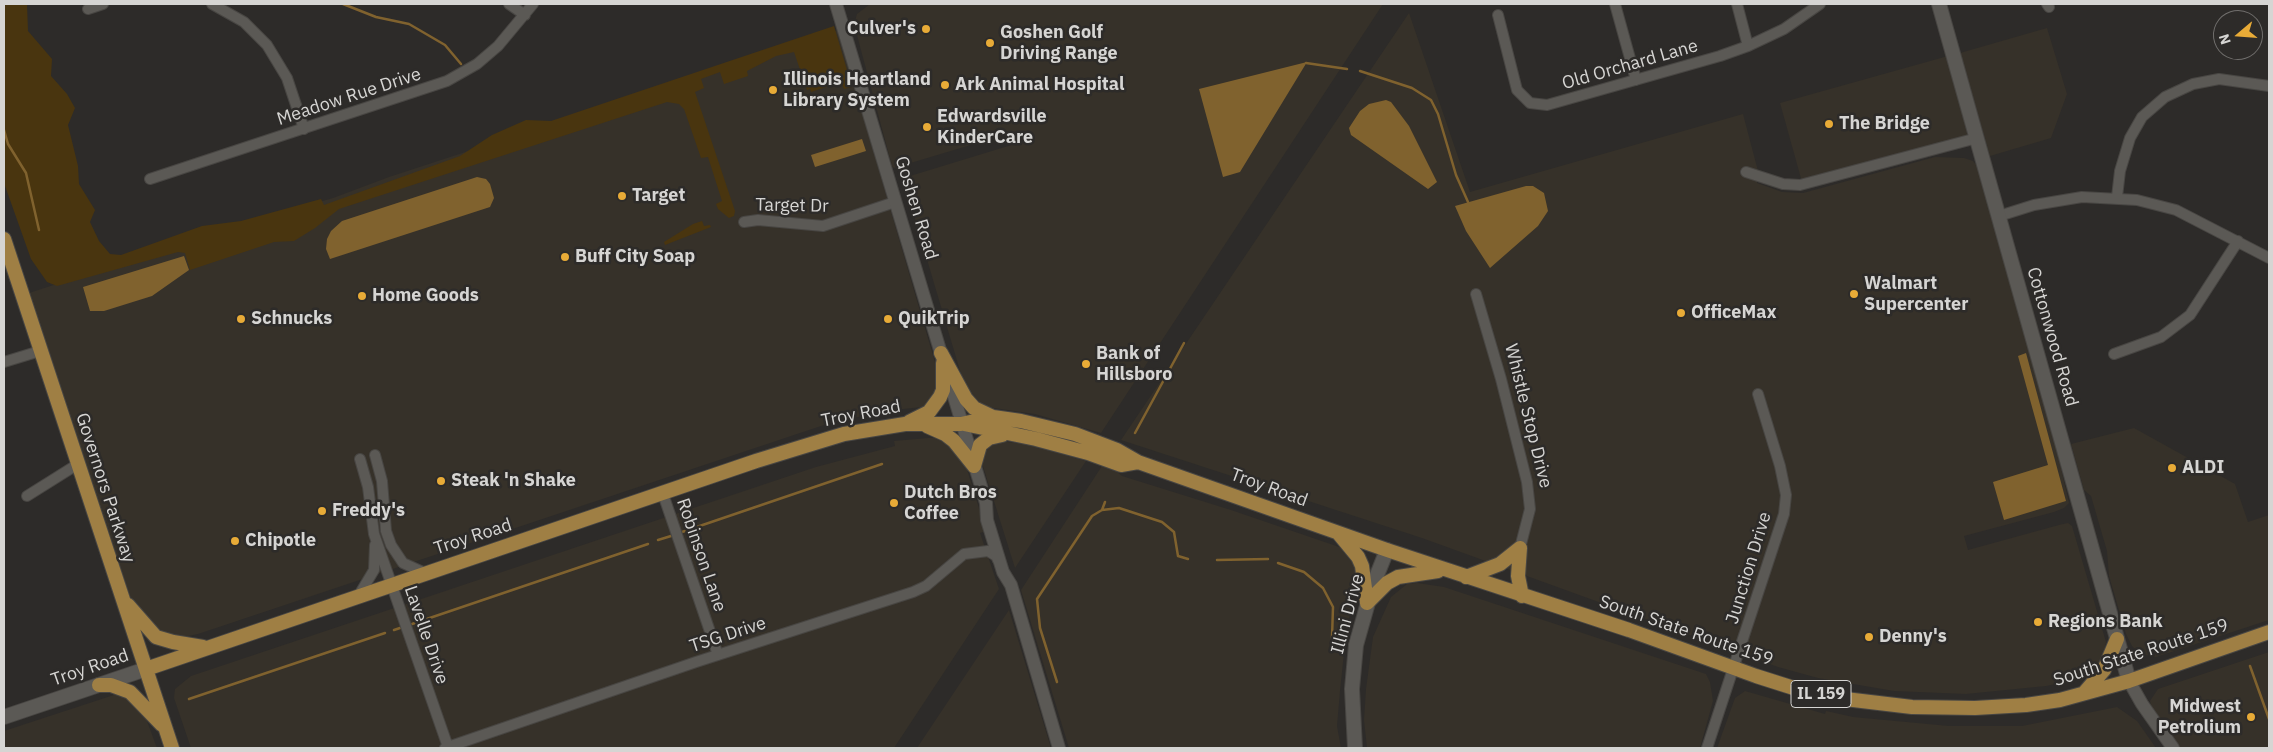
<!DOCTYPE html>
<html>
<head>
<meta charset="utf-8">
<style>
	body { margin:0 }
	#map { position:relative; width:2273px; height:752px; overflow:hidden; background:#2d2b29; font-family:"IBM Plex Sans",sans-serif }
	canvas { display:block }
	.frame { position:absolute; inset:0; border:5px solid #d6d5d3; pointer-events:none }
	.north { position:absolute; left:2213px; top:10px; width:50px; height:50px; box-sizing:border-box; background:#2d2b29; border:1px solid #716f6d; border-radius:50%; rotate:252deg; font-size:14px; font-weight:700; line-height:20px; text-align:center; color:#d6d5d3 }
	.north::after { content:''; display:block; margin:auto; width:18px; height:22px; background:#e8ab37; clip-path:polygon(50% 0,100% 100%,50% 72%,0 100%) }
</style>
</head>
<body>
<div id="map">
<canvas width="2273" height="752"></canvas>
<div class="frame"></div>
<div class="north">N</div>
</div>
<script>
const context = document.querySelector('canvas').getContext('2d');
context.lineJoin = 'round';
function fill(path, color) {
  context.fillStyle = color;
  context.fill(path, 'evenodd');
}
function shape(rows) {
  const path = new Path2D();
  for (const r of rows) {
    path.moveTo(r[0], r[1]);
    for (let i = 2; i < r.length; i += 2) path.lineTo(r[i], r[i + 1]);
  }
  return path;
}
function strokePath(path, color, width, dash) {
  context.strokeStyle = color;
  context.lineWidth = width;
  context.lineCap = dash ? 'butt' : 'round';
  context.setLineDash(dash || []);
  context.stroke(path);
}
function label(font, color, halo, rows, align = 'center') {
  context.font = font + ' "IBM Plex Sans",sans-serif';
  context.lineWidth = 5;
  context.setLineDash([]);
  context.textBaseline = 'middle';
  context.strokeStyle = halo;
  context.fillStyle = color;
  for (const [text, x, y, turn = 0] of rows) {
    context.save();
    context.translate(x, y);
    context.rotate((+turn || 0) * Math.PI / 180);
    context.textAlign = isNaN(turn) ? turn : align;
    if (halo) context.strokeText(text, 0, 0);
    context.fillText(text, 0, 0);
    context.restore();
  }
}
const built = shape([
	[870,4,1383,4,1101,433,1035,414,987,407,978,403,966,391,904,182,910,176,1018,143,1014,132,894,168,892,166,854,24,857,14],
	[1409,13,1470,192,1743,114,1758,171,1757,183,1782,192,1803,193,1935,157,1964,158,1973,161,1979,168,2053,433,2069,503,2064,508,2054,512,1964,536,1968,550,2059,525,2068,523,2072,526,2106,642,2102,663,2091,675,2080,679,2046,686,1966,694,1894,691,1818,678,1778,667,1422,538,1121,440],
	[2047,28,2067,94,2051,138,1990,156,1960,53],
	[838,30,939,376,940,384,930,401,922,407,884,411,824,425,198,634,179,638,161,634,141,613,130,596,29,293,229,228,333,198,389,177],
	[1948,56,1968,135,1802,182,1780,103],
	[2134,428,2235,484,2248,522,2269,515,2269,620,2156,657,2140,654,2132,646,2126,634,2109,576,2107,551,2091,496,2084,490,2071,444],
	[928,438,940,438,949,442,965,463,986,531,980,533,999,589,894,748,191,748,174,698,175,689,191,676,816,467,895,446,894,441],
	[997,441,1028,444,1086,461,1015,568,982,463,986,448],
	[1102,466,1115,470,1122,476,1231,510,1348,550,1357,573,1345,643,1340,691,1337,726,1341,748,1069,748,1021,590],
	[1417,583,1444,587,1706,674,1710,682,1713,701,1700,748,1367,748,1364,720,1366,689,1373,637,1391,597,1407,584],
	[1009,610,1051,748,917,748],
	[2269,652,2269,748,2178,748,2153,713,2150,701,2158,689],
	[1745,691,1825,714,1826,711,1853,717,1949,726,2022,726,2117,707,2137,721,2156,748,1717,748,1735,698],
	[120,693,144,713,157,748,4,748,4,731]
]);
const green = shape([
	[4,4,27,4,28,31,52,59,51,76,67,94,75,108,68,125,78,166,79,184,95,210,90,222,99,241,110,254,121,255,202,226,241,221,321,199,324,205,460,156,492,135,526,120,551,121,834,26,852,87,844,89,841,82,811,92,810,89,807,90,794,52,776,56,747,71,748,76,724,84,720,72,701,79,704,88,695,92,735,211,734,216,729,218,718,209,716,204,722,201,708,157,701,158,684,109,679,104,667,102,339,209,315,228,294,241,274,242,190,270,185,253,178,252,57,286,47,282,31,259,4,183],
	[702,221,704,226,710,225,711,227,665,245,664,242,693,224]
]);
const water = shape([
	[1307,62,1240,172,1223,177,1199,89],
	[1386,100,1391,102,1409,126,1437,182,1428,189,1351,135,1349,128,1360,111,1369,104],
	[862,139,866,151,815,167,811,155],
	[477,177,486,179,490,184,494,198,490,207,330,259,326,249,327,239,331,231,342,221],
	[1526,186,1533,186,1544,193,1548,211,1538,226,1490,268,1466,231,1455,206],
	[184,256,189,270,152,296,104,311,90,311,83,287],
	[2026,353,2066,501,2004,520,1993,482,2048,465,2018,356]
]);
const stream = shape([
	[343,4,376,17,409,24,445,45,461,64],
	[1306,63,1347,69],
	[1360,71,1412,88,1431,100,1438,114,1456,175,1468,202],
	[4,130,8,144,26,173,39,230],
	[1135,433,1184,343],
	[1102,510,1119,508,1162,522,1174,532,1178,556,1188,559],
	[682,532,882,464],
	[658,540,671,536],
	[1217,560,1268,559],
	[1278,563,1304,572,1323,588,1333,607,1332,638],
	[412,624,648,544],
	[394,630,400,628],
	[2250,666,2269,719],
	[1057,682,1040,628,1037,599,1092,516,1102,510,1105,502],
	[189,699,385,633]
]);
const minor = shape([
	[212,4,244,22,267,45,287,78,304,129],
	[509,4,525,15],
	[1615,4,1636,80],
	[1737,4,1748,46],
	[2047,4,2049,7],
	[88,9,103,4],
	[1498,15,1517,90,1530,103,1547,105,1720,56,1748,46,1784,29,1820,4],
	[1746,172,1783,184,1800,185,1977,138],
	[150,179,447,81,477,64,498,46,533,4],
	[2117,197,2120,171,2130,138,2142,117,2165,97,2193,84,2219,79,2269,86],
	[1999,216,2034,205,2082,197,2137,200,2176,210,2269,258],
	[744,222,758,220,823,226,895,202],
	[1476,294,1501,379,1527,482,1530,509,1520,548],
	[2114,354,2161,337,2190,315,2238,241],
	[4,362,40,351],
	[375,455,382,481,386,531,391,545,403,563,425,573],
	[360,459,368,487,374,534,448,747],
	[663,494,718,655],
	[27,496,78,464],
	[359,595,374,570,375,545],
	[445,748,696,662,913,592,926,586,964,554,988,551,996,556,998,560],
	[1707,748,1784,514,1786,495,1780,466,1758,394]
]);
const tertiary = shape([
	[836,4,986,503,987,520,1003,572,1011,585,1059,748],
	[2129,681,2142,704,2173,748]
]);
const secondary = shape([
	[1939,4,2129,681],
	[4,717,146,669],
	[1355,748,1352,689,1356,645,1373,585,1387,550]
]);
const primary = shape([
	[4,239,172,748],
	[941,353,966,399,974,408,993,417],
	[909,422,929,412,940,397,943,390,943,363],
	[964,424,1036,439,1088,453,1121,465,1138,462],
	[927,426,945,434,954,441,974,466],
	[974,466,980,445,989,438,1002,435],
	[1339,534,1358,557,1362,566,1367,603],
	[1520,548,1518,576,1522,596],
	[1466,577,1500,564,1520,548],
	[1367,603,1387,583,1398,577,1438,571],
	[128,605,156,637,173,642,203,647],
	[146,669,756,461,844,434,905,424,961,424,993,417,1021,421,1075,434,1117,450,1138,462,1387,550,1629,630,1756,676,1800,690,1845,699,1912,707,1975,708,2026,705,2060,700,2129,681,2269,632],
	[99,685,111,685,130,692,162,725],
	[2084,693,2104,670,2117,639]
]);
const markers = [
	[926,29,5,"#e8ab37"],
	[990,43,5,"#e8ab37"],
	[945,85,5,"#e8ab37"],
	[773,90,5,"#e8ab37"],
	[1829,124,5,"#e8ab37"],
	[927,127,5,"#e8ab37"],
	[622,196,5,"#e8ab37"],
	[565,257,5,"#e8ab37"],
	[1854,294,5,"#e8ab37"],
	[362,296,5,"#e8ab37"],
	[1681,313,5,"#e8ab37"],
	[241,319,5,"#e8ab37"],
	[888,319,5,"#e8ab37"],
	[1086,364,5,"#e8ab37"],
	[2172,468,5,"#e8ab37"],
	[441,481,5,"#e8ab37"],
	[894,503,5,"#e8ab37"],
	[322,511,5,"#e8ab37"],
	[235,541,5,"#e8ab37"],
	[2038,622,5,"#e8ab37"],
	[1869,637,5,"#e8ab37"],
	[2251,717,5,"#e8ab37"]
];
const shields = [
	[1821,694,60]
];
const shieldNames = [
	["IL 159",1821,694]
];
const poiNames = [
	["Culver's",916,29,"right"],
	["Goshen Golf",1000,33],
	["Driving Range",1000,54],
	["Illinois Heartland",783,80],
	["Library System",783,101],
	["Ark Animal Hospital",955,85],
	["Edwardsville",937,117],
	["KinderCare",937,138],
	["The Bridge",1839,124],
	["Target",632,196],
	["Buff City Soap",575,257],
	["Walmart",1864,284],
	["Supercenter",1864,305],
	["Home Goods",372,296],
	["OfficeMax",1691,313],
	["Schnucks",251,319],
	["QuikTrip",898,319],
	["Bank of",1096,354],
	["Hillsboro",1096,375],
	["ALDI",2182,468],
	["Steak 'n Shake",451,481],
	["Dutch Bros",904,493],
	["Coffee",904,514],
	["Freddy's",332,511],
	["Chipotle",245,541],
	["Regions Bank",2048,622],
	["Denny's",1879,637],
	["Midwest",2241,707,"right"],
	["Petrolium",2241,728,"right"]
];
const streetNames = [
	["Old Orchard Lane",1630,65,-16],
	["Meadow Rue Drive",349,97,-18],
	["Target Dr",792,206,1],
	["Goshen Road",916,208,73],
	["Cottonwood Road",2052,337,74],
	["Troy Road",861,414,-11],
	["Whistle Stop Drive",1528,416,76],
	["Governors Parkway",105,488,72],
	["Troy Road",1269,488,20],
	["Troy Road",473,537,-18],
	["Robinson Lane",701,555,71],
	["Junction Drive",1749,568,-73],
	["Illini Drive",1348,614,-75],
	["South State Route 159",1686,631,19],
	["Lavelle Drive",426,635,71],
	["TSG Drive",728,635,-18],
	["South State Route 159",2141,653,-18],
	["Troy Road",90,668,-19]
];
fill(built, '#363129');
fill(green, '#49350f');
fill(water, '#80622e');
strokePath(stream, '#80622e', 2.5);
strokePath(minor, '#484643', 12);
strokePath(tertiary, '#484643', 14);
strokePath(secondary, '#484643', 16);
strokePath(primary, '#484643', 16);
strokePath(minor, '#5b5955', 10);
strokePath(tertiary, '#5b5955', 12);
strokePath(secondary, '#5b5955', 14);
strokePath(primary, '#9f7f44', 14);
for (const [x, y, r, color] of markers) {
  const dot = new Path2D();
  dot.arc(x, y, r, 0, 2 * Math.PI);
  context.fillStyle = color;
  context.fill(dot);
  strokePath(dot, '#2d2b29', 2);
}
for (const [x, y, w] of shields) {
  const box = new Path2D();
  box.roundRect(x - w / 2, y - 13.5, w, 27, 4);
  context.fillStyle = '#2d2b29';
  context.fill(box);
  strokePath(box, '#d6d5d3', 1);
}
label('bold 16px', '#d6d5d3', null, shieldNames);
label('bold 18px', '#d6d5d3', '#2d2b29', poiNames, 'left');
label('18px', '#d6d5d3', '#2d2b29', streetNames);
</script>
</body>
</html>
